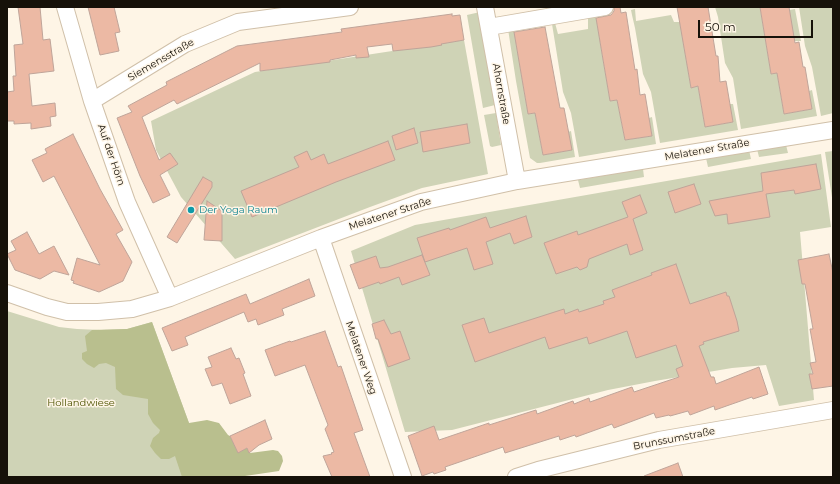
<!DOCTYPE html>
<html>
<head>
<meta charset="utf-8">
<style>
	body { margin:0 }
	#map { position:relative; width:840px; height:484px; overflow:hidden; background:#fef5e6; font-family:Montserrat,sans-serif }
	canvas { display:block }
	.frame { position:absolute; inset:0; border:8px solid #161109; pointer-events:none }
	.scale { position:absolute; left:698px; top:20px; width:115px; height:18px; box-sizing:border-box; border:2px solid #161109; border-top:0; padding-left:5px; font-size:12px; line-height:14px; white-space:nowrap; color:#161109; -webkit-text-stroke:3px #fef5e6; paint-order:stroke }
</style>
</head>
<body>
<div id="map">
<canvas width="840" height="484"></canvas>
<div class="frame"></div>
<div class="scale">50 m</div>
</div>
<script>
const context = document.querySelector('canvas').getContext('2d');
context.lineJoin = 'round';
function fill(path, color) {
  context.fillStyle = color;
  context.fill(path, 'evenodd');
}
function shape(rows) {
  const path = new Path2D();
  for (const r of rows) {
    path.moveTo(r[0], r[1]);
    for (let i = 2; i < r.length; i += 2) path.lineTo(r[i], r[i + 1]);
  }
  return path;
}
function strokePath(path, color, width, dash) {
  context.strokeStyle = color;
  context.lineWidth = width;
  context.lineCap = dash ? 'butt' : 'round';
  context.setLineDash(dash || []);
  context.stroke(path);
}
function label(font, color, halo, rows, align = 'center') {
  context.font = font + ' Montserrat,sans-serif';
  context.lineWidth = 3;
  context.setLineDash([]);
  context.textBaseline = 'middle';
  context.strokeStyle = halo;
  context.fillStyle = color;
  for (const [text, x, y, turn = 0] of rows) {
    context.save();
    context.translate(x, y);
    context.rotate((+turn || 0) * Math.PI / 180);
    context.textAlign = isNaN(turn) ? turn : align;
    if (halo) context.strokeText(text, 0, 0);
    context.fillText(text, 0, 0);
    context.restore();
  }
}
const green = shape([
	[715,7,760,7,771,74,777,73,784,114,812,109,809,91,812,90,817,116,741,129,733,78,725,63,718,17],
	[799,7,833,7,833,113,821,116,812,67,805,46],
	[635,9,636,21,671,15,674,22,680,22,691,88,698,86,705,127,733,122,729,104,733,104,738,130,660,143,651,92,643,74,635,28,632,15,631,10],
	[795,9,801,41,794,41,789,10],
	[480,12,495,105,483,108,467,15],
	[596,17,610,101,617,100,625,140,652,136,649,118,652,117,656,144,579,157,571,113,563,92,552,24,555,23,558,34,588,29,588,18],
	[508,29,514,30,528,114,535,113,543,155,571,150,568,132,571,131,575,157,540,163,537,163,530,158,516,81],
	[464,40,488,174,422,188,370,207,235,259,181,197,156,150,151,121,255,72],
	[496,113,501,145,492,147,490,146,484,115],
	[786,145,788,153,759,157,757,149],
	[749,150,751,159,708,167,706,158],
	[833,151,833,204,825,152],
	[821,154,831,227,800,232,814,400,779,406,766,365,732,368,655,381,608,390,452,430,405,432,351,251,415,225],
	[643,169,644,177,580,188,578,180],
	[7,311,59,327,77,329,101,330,127,329,152,322,189,423,213,477,7,477]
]);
const forest = shape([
	[152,322,189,423,207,420,219,423,228,435,230,436,238,452,247,448,250,453,273,450,278,451,282,456,283,461,279,471,245,476,245,477,182,477,175,456,169,459,161,459,155,453,150,446,153,438,159,433,160,430,153,423,148,414,148,399,123,395,116,389,115,367,106,363,99,364,94,368,87,364,82,359,82,353,87,351,85,336,92,330,127,329]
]);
const building = shape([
	[18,7,40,7,43,40,50,39,54,71,29,74,32,106,55,103,56,116,50,117,51,126,31,129,31,123,14,124,14,121,7,121,7,92,14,91,13,76,16,76,14,45,23,44,18,7],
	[88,7,114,7,120,32,115,33,119,51,100,55,88,7],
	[614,7,620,7,621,13,626,12,635,70,637,69,640,95,645,94,652,136,625,140,617,100,610,101,596,18,611,15,614,11,614,7],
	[677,7,708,7,716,56,718,56,720,82,726,81,733,122,705,127,698,86,691,88,677,7],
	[760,7,789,7,795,43,799,42,803,67,805,67,812,109,784,114,777,73,771,74,760,7],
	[452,14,452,16,460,15,464,40,441,44,442,45,431,47,393,51,392,44,367,47,369,57,356,58,356,55,330,60,330,62,260,71,260,63,177,104,174,100,142,117,159,160,170,153,178,164,160,175,170,195,153,203,140,176,117,118,132,112,128,106,167,85,166,82,237,46,342,32,341,29,452,14],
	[545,27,560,108,564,108,572,150,543,155,535,113,528,114,514,32,545,27],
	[467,124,470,143,423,152,420,132,467,124],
	[414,128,418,143,396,150,392,136,414,128],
	[73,134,100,189,123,230,116,234,132,262,123,281,99,292,73,283,74,281,71,280,77,258,100,265,54,176,43,182,32,160,47,153,45,149,73,134],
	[388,141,395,160,336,182,252,217,241,191,299,167,294,157,307,151,311,160,324,154,328,164,388,141],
	[816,164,821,189,795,194,794,190,766,194,770,217,728,224,727,214,715,216,709,201,763,191,761,173,816,164],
	[203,177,212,182,212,187,177,243,167,237,203,177],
	[694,184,701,204,675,213,668,192,694,184],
	[640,195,647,213,633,219,643,250,630,255,627,244,589,259,587,267,580,270,577,267,556,274,544,243,577,231,578,235,628,217,622,202,640,195],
	[207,201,222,211,222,241,204,240,207,201],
	[526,216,532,237,514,244,510,233,486,242,493,264,474,270,467,248,425,262,417,238,449,228,450,230,486,217,490,228,526,216],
	[27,232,39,254,54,246,69,275,54,271,40,279,15,270,7,254,16,250,11,241,27,232],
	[829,254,833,273,833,386,812,389,809,374,813,374,810,363,816,362,810,329,813,329,805,284,802,284,798,260,829,254],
	[422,255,430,275,402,285,399,277,380,284,379,282,359,289,350,265,376,256,380,268,388,267,422,255],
	[676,264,690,304,726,292,727,296,729,296,737,321,739,331,703,342,704,344,699,346,711,377,714,377,716,384,759,367,768,394,753,399,752,397,715,410,714,406,690,415,688,411,670,416,669,415,656,418,654,413,614,428,612,424,576,437,575,435,560,440,559,436,505,453,503,447,445,467,446,470,434,474,433,472,422,476,408,436,434,426,439,440,489,423,489,425,536,410,537,414,573,401,574,404,589,398,590,402,632,387,634,392,679,377,676,369,683,366,676,345,636,358,627,331,589,344,587,337,549,349,545,337,475,362,462,325,484,318,489,333,564,309,565,314,578,309,579,312,604,304,603,301,615,297,612,290,652,275,651,273,676,264],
	[309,279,315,296,282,309,284,315,258,325,256,319,248,322,244,312,185,337,188,345,172,351,162,328,246,294,250,304,309,279],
	[384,320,391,334,400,331,410,359,388,367,378,339,376,339,372,324,384,320],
	[325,331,338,367,341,366,363,430,354,433,370,477,332,477,323,456,332,454,331,453,334,452,325,429,328,425,305,365,275,376,265,350,290,341,291,342,325,331],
	[231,348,236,359,239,358,245,373,243,374,251,396,230,404,222,383,212,386,205,369,212,367,208,357,231,348],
	[265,420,272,439,259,445,249,453,247,448,238,453,230,436,265,420],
	[678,463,683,477,644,477,644,476,678,463]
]);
const minor = shape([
	[65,7,92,101,127,202,170,298],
	[485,7,517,181],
	[489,27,605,7],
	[92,101,185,44,238,22,350,7],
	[321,238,403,477],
	[7,293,47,307,67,312,98,312,132,309,170,298,321,238,421,202,517,181,833,130],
	[516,477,538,470,659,440,833,410]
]);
const markers = [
	[191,210,4,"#0f9aa8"]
];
const streetNames = [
	["Siemensstraße",161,60,-30],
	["Ahornstraße",501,94,80],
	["Melatener Straße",707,150,-10],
	["Auf der Hörn",111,155,71],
	["Melatener Straße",390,214,-18],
	["Melatener Weg",361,358,71],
	["Brunssumstraße",674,439,-11]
];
const cultureNames = [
	["Der Yoga Raum",199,210]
];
const parkNames = [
	["Hollandwiese",81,403]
];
fill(green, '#cfd3b6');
fill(forest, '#b9bf8e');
fill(building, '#ecb9a4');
strokePath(building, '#bfa499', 1);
strokePath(minor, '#d0c0a9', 18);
strokePath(minor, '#fff', 16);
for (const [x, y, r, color] of markers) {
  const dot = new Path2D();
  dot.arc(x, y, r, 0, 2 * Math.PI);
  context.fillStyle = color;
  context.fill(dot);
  strokePath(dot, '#fef5e6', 1.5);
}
label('10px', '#161109', '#fef5e6', streetNames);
label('10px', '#0d838f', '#fef5e6', cultureNames, 'left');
label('10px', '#4e5300', '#fef5e6', parkNames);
</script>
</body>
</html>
